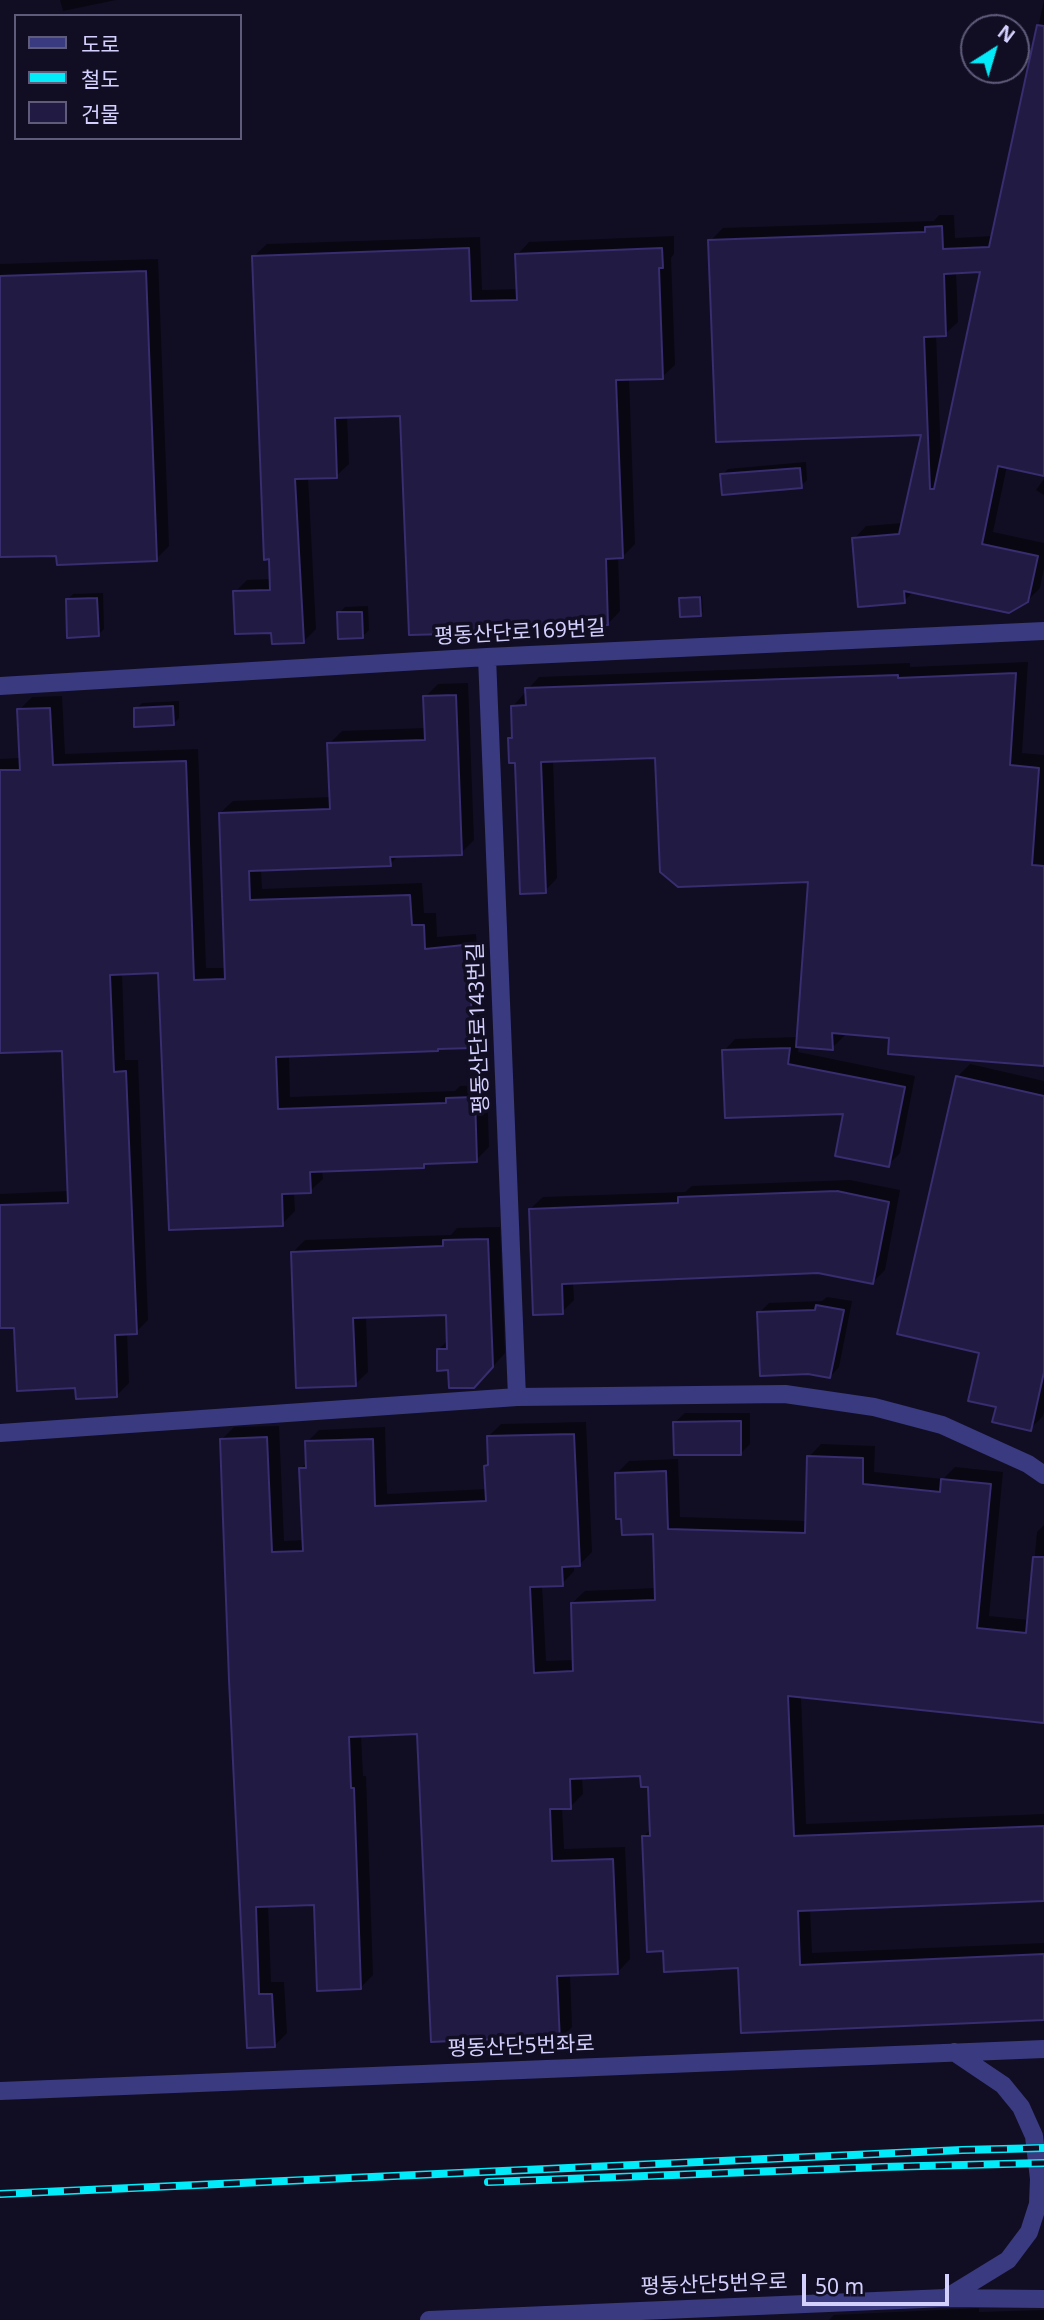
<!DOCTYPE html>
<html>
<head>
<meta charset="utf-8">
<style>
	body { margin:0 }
	#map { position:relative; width:1044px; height:2320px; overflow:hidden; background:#110e23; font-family:"Noto Sans","Noto Sans KR",sans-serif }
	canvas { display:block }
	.legend { position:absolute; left:14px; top:14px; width:228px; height:126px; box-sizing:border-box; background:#110e23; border:2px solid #5f5c7b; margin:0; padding:9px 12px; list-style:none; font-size:21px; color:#d3d0fe }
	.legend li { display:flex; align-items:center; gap:14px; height:35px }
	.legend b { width:35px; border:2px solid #5f5c7b }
	.north { position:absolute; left:960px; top:14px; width:70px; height:70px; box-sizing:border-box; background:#110e23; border:2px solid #5f5c7b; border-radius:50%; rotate:37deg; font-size:19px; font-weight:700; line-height:28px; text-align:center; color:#d3d0fe }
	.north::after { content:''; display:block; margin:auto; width:24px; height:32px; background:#03ebf8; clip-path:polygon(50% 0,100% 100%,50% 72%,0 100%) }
	.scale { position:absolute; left:802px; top:2274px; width:147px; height:32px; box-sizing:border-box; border:4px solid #d3d0fe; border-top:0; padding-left:9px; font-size:21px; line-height:24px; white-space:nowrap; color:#d3d0fe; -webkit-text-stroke:5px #110e23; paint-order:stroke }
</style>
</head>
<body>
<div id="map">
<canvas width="1044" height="2320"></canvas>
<ul class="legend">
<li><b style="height:9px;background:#3a3a81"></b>도로</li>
<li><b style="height:9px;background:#03ebf8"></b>철도</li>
<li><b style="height:19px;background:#211a43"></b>건물</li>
</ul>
<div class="north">N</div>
<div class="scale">50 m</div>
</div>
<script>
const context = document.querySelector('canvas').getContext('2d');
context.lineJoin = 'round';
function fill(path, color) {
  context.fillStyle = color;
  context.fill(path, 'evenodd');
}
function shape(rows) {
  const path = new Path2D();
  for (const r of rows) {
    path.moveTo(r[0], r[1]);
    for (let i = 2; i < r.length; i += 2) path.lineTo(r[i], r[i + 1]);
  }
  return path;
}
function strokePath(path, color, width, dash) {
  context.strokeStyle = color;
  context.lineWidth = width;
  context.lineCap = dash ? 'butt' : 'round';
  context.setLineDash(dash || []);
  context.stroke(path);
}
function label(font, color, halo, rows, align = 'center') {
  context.font = font + ' "Noto Sans","Noto Sans KR",sans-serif';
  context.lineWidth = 7;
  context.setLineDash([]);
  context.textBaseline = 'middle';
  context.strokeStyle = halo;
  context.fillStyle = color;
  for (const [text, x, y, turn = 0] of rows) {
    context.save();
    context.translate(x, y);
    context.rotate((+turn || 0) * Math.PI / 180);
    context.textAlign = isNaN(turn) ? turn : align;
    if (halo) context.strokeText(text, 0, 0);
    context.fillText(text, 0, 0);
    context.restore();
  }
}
const shadow = shape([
	[60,0,116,0,63,11],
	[1044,0,1044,474,1007,466,993,532,1044,543,1044,568,1040,588,1027,601,914,591,904,601,854,539,866,526,903,523,923,433,710,241,723,228,934,221,939,215,954,215,955,238,993,236],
	[982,270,941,458,936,334,945,334,958,322,956,271],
	[674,236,674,254,671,258,675,365,662,377,629,378,635,544,623,556,618,556,620,611,608,624,486,628,483,631,402,414,347,416,349,464,336,476,308,477,316,629,304,641,273,631,235,592,247,580,271,579,254,256,267,244,480,237,482,290,518,289,517,255,529,242],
	[158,259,169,546,156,559,58,554,0,556,0,264],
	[806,462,807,480,801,486,722,475,728,469],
	[1044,479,1044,495,1036,490],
	[103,593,104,629,98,635,67,600,73,594],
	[684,596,702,596,703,612,701,614,681,599],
	[368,606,369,630,363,636,339,613,345,607],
	[1028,662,1022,753,1044,755,1044,1065,891,1036,845,1032,845,1035,832,1048,799,1045,798,1052,915,1076,900,1153,888,1165,845,1112,724,1051,735,1039,799,1037,810,881,657,756,553,760,557,878,545,891,510,739,514,735,513,706,539,677,910,663,910,667],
	[468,683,474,840,461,853,399,855,390,864,261,869,262,889,422,883,424,913,436,913,437,937,476,934,478,962,482,962,485,1033,472,1046,289,1055,290,1097,455,1091,460,1086,487,1085,489,1147,476,1160,428,1162,424,1166,322,1170,323,1179,310,1191,294,1192,295,1211,282,1224,160,971,122,973,125,1060,138,1060,148,1320,136,1332,127,1332,129,1383,116,1396,77,1387,16,1326,0,1326,0,1194,69,1191,64,1049,0,1052,0,759,21,758,19,710,32,697,62,696,65,754,198,749,206,968,227,968,220,813,233,801,331,797,329,744,342,731,426,728,425,697,438,684],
	[179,701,179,718,173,724,136,709,142,703],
	[970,1064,1044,1081,1044,1411,1043,1416,1030,1429,998,1406,981,1352,957,1077],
	[850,1180,900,1190,885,1270,873,1282,819,1271,573,1282,574,1300,562,1312,530,1209,543,1197,685,1192,692,1186],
	[500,1227,505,1353,487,1373,450,1369,438,1350,448,1340,447,1313,366,1316,368,1372,355,1384,293,1252,305,1240,451,1235,457,1228],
	[827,1297,852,1301,839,1367,830,1377,759,1313,769,1303,822,1301],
	[685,1413,750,1413,750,1444,741,1453,675,1422],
	[586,1422,592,1552,580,1564,574,1564,574,1571,562,1584,542,1585,546,1661,575,1660,572,1603,585,1591,657,1588,655,1532,617,1473,629,1461,678,1459,680,1517,807,1521,809,1457,821,1444,875,1446,874,1472,943,1479,955,1467,1003,1472,989,1616,1029,1620,1037,1532,1044,1525,1044,1721,801,1696,806,1824,1044,1814,1044,1899,810,1909,812,1953,1044,1943,1044,2018,740,1967,665,1949,643,1837,651,1829,649,1785,642,1775,582,1777,583,1794,570,1807,562,1807,564,1849,625,1847,630,1959,618,1972,570,1974,572,2027,560,2040,418,1732,361,1735,363,1776,366,1776,373,1975,361,1987,316,1904,268,1905,271,1982,284,1982,287,2033,274,2046,249,2046,221,1440,234,1427,279,1426,284,1541,304,1540,301,1469,307,1462,307,1442,319,1430,385,1427,387,1494,487,1489,486,1466,490,1462,489,1436,501,1424],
	[979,2308,979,2312,1044,2310,1044,2320,829,2320,834,2315]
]);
const building = shape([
	[1037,25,1044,26,1044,476,998,466,982,544,1038,556,1028,602,1009,613,904,591,905,603,858,607,852,538,899,534,921,435,716,442,708,240,925,232,925,227,942,226,943,249,989,247,1037,25],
	[980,272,934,489,930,489,924,337,946,336,944,274,980,272],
	[469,248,471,301,517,300,515,254,662,248,663,268,659,268,663,379,616,380,623,558,606,559,608,625,484,629,484,633,409,635,400,416,335,418,337,478,295,479,304,643,272,644,271,633,235,634,233,591,270,590,269,559,264,560,252,256,469,248],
	[146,271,157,561,57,565,56,556,0,557,0,276,146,271],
	[800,468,802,488,722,495,720,474,800,468],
	[700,597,701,616,680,617,679,598,700,597],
	[97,598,99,636,67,638,66,599,97,598],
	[337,612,362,612,363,638,338,639,337,612],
	[1016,673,1010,765,1039,768,1032,865,1044,866,1044,1066,888,1054,889,1038,832,1033,833,1050,796,1047,808,882,678,887,660,872,655,758,541,762,546,893,520,894,515,763,509,763,508,738,512,738,511,706,526,705,525,688,898,675,898,678,1016,673],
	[456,695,462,855,390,857,391,866,249,871,250,900,410,895,412,925,424,925,425,949,464,945,466,974,470,973,473,1048,438,1049,438,1051,276,1057,278,1109,446,1103,446,1098,475,1097,477,1162,424,1164,424,1168,310,1172,311,1193,282,1194,283,1226,169,1230,158,973,110,975,114,1072,126,1071,137,1334,115,1335,117,1397,76,1399,75,1388,17,1391,14,1328,0,1328,0,1205,68,1203,62,1051,0,1053,0,770,20,770,17,709,50,708,53,765,186,761,194,980,225,979,219,813,330,809,327,743,425,740,423,696,456,695],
	[173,706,174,725,134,727,134,708,173,706],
	[790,1048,788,1064,905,1087,889,1167,835,1156,843,1114,725,1118,722,1050,790,1048],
	[956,1076,1044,1096,1044,1372,1031,1431,992,1422,996,1407,968,1401,979,1353,897,1334,956,1076],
	[837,1191,889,1202,873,1284,818,1273,562,1284,563,1314,533,1315,529,1209,678,1203,678,1197,837,1191],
	[488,1239,493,1367,474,1388,449,1388,448,1370,437,1371,437,1349,447,1349,446,1315,353,1318,356,1386,296,1388,291,1252,443,1246,443,1240,488,1239],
	[816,1305,844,1310,830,1378,808,1374,760,1376,757,1312,815,1310,816,1305],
	[741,1421,741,1455,674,1455,673,1422,741,1421],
	[574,1434,580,1566,562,1567,563,1586,530,1587,534,1673,573,1671,571,1603,655,1600,653,1534,622,1535,621,1519,616,1519,615,1473,666,1471,668,1529,805,1533,807,1456,863,1458,863,1484,940,1492,941,1479,991,1484,977,1628,1026,1633,1033,1557,1044,1557,1044,1723,788,1696,794,1836,1044,1826,1044,1901,798,1911,800,1965,1044,1954,1044,2020,741,2033,738,1968,664,1972,663,1951,647,1952,642,1836,650,1836,648,1787,641,1787,640,1776,570,1779,571,1809,550,1809,552,1861,613,1859,618,1974,557,1976,560,2042,497,2044,497,2039,431,2042,417,1734,349,1737,351,1788,354,1788,361,1989,317,1991,314,1905,256,1907,259,1994,272,1994,275,2047,247,2048,229,1680,220,1439,267,1437,272,1552,303,1551,299,1468,306,1468,305,1441,373,1439,375,1506,486,1501,484,1466,488,1465,487,1436,574,1434]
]);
const minor = shape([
	[487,657,517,1397],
	[0,686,487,657,1044,631],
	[0,1433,517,1397,785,1394,874,1407,942,1425,1028,1464,1044,1475],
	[0,2091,1044,2049],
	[946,2298,1008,2260,1029,2232,1038,2204,1039,2179,1034,2136,1021,2107,1003,2085,954,2052],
	[429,2320,946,2298,1044,2299]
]);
const rail = shape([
	[488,2182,882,2167,1044,2163],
	[0,2194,962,2150,1044,2148]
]);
const streetNames = [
	["평동산단로169번길",520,633,-3],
	["평동산단로143번길",479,1028,-92],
	["평동산단5번좌로",521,2047,-2],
	["평동산단5번우로",714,2285,-2]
];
fill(shadow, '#0007');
fill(building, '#211a43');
strokePath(building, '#372d6f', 2);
strokePath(minor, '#3a3a81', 18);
strokePath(rail, '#03ebf8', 8);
strokePath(rail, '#110e23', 5, [16]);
label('21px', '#d3d0fe', '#110e23', streetNames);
</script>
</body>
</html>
